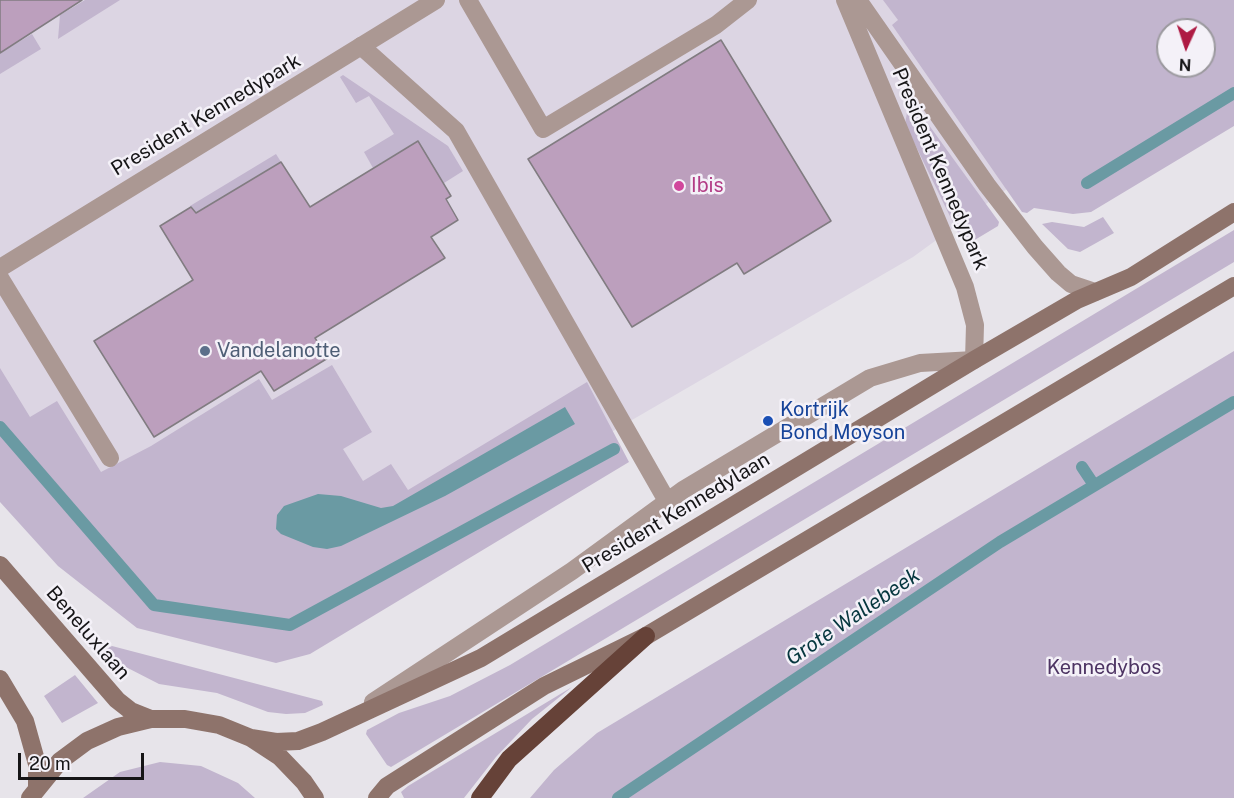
<!DOCTYPE html>
<html>
<head>
<meta charset="utf-8">
<style>
	body { margin:0 }
	#map { position:relative; width:1234px; height:798px; overflow:hidden; background:#e7e4ea; font-family:"Public Sans",sans-serif }
	canvas { display:block }
	.north { position:absolute; left:1156px; top:18px; width:60px; height:60px; box-sizing:border-box; background:#f4f1f8; border:2px solid #9b999e; border-radius:50%; rotate:183deg; font-size:16px; font-weight:700; line-height:24px; text-align:center; color:#161517 }
	.north::after { content:''; display:block; margin:auto; width:21px; height:27px; background:#ae1a43; clip-path:polygon(50% 0,100% 100%,50% 72%,0 100%) }
	.scale { position:absolute; left:18px; top:753px; width:126px; height:27px; box-sizing:border-box; border:3px solid #161517; border-top:0; padding-left:8px; font-size:18px; line-height:21px; white-space:nowrap; color:#161517; -webkit-text-stroke:4px #f4f1f8; paint-order:stroke }
</style>
</head>
<body>
<div id="map">
<canvas width="1234" height="798"></canvas>
<div class="north">N</div>
<div class="scale">20 m</div>
</div>
<script>
const context = document.querySelector('canvas').getContext('2d');
context.lineJoin = 'round';
function fill(path, color) {
  context.fillStyle = color;
  context.fill(path, 'evenodd');
}
function shape(rows) {
  const path = new Path2D();
  for (const r of rows) {
    path.moveTo(r[0], r[1]);
    for (let i = 2; i < r.length; i += 2) path.lineTo(r[i], r[i + 1]);
  }
  return path;
}
function strokePath(path, color, width, dash) {
  context.strokeStyle = color;
  context.lineWidth = width;
  context.lineCap = dash ? 'butt' : 'round';
  context.setLineDash(dash || []);
  context.stroke(path);
}
function label(font, color, halo, rows, align = 'center') {
  context.font = font + ' "Public Sans",sans-serif';
  context.lineWidth = 5;
  context.setLineDash([]);
  context.textBaseline = 'middle';
  context.strokeStyle = halo;
  context.fillStyle = color;
  for (const [text, x, y, turn = 0] of rows) {
    context.save();
    context.translate(x, y);
    context.rotate((+turn || 0) * Math.PI / 180);
    context.textAlign = isNaN(turn) ? turn : align;
    if (halo) context.strokeText(text, 0, 0);
    context.fillText(text, 0, 0);
    context.restore();
  }
}
const built = shape([
	[0,0,1234,0,1234,47,1204,30,1168,30,1168,66,1026,175,913,257,613,431,288,613,0,411]
]);
const green = shape([
	[85,0,120,0,58,39,60,15],
	[883,0,1234,0,1234,126,1091,212,1073,214,1034,208,1027,213,1022,212,892,25,898,20],
	[1168,30,1204,30,1204,66,1168,66],
	[32,34,41,49,0,74,0,53],
	[343,75,448,146,463,171,444,183,417,141,373,168,364,152,394,134,369,96,356,103,340,77],
	[918,110,999,222,998,226,968,244,963,243,905,124,907,113],
	[276,154,281,162,196,213,190,206],
	[1103,217,1114,233,1080,252,1068,249,1042,224,1052,222,1084,227],
	[1234,230,1234,262,391,767,387,765,366,734,367,730,399,713,450,696,510,665],
	[1234,351,1234,798,530,798,554,770,597,733],
	[332,365,372,432,343,449,363,481,391,464,408,490,587,382,629,462,310,654,276,663,137,628,58,566,0,502,0,368,30,417,57,401,101,472,151,446,259,379,272,400],
	[112,646,322,701,323,705,305,713,286,714,268,712,217,693,159,684,120,664,106,649],
	[75,675,98,703,62,723,44,696],
	[572,687,532,719,496,757,464,798,404,798,401,792,408,786],
	[160,762,201,766,238,783,255,798,83,798,120,772]
]);
const water = shape([
	[565,407,575,424,445,496,341,546,327,549,313,547,281,534,276,529,277,515,284,506,318,494,341,496,381,508,393,506]
]);
const stream = shape([
	[1087,183,1234,93],
	[0,427,154,605,290,625,614,449],
	[1082,467,1094,485],
	[618,798,1000,542,1234,402]
]);
const building = shape([
	[0,0,82,0,0,53,0,0],
	[721,40,831,221,744,274,737,263,632,327,528,159,721,40],
	[418,141,451,196,446,199,458,220,431,237,445,258,315,338,328,358,274,391,261,371,154,437,94,341,193,280,160,226,191,207,196,213,281,162,310,207,418,141]
]);
const lane = shape([
	[468,0,543,129,716,25,748,0],
	[361,46,456,131,667,501],
	[373,702,572,571,683,490,870,378,920,363,974,360]
]);
const street = shape([
	[845,0,965,287,975,325,974,360],
	[858,0,987,185,1035,247,1058,273,1071,284,1095,292],
	[0,268,436,0],
	[0,278,110,458]
]);
const secondary = shape([
	[0,565,117,700,131,711,151,719],
	[0,679,25,721,37,764,37,786],
	[251,738,276,742,298,741,322,732,481,658,974,360,1077,300,1131,277,1234,212],
	[30,798,60,761,87,741,118,727,151,719,185,719,219,725,251,738,280,757,304,782,315,798],
	[377,798,387,786,544,686,646,636,1234,286]
]);
const highway = shape([
	[480,798,509,759,646,636]
]);
const markers = [
	[679,186,6,"#d1479c"],
	[205,351,6,"#5c6f8a"],
	[768,421,6,"#1a4fb4"]
];
const streetNames = [
	["President Kennedypark",206,115,-31],
	["President Kennedypark",940,169,67],
	["President Kennedylaan",676,513,-31],
	["Beneluxlaan",88,633,49]
];
const hotelNames = [
	["Ibis",691,186]
];
const serviceNames = [
	["Vandelanotte",217,351]
];
const transitNames = [
	["Kortrijk",780,410],
	["Bond Moyson",780,433]
];
const parkNames = [
	["Kennedybos",1104,668]
];
const waterNames = [
	["Grote Wallebeek",853,617,-34]
];
fill(built, '#dcd5e3');
fill(green, '#c2b5ce');
fill(water, '#6a9aa3');
strokePath(stream, '#6a9aa3', 12);
fill(building, '#bc9fbd');
strokePath(building, '#817c81', 1.5);
strokePath(lane, '#ab9893', 18);
strokePath(street, '#ab9893', 18);
strokePath(secondary, '#8e736b', 18);
strokePath(highway, '#664238', 18);
for (const [x, y, r, color] of markers) {
  const dot = new Path2D();
  dot.arc(x, y, r, 0, 2 * Math.PI);
  context.fillStyle = color;
  context.fill(dot);
  strokePath(dot, '#f4f1f8', 2);
}
label('20px', '#161517', '#f4f1f8', streetNames);
label('20px', '#b23c85', '#f4f1f8', hotelNames, 'left');
label('20px', '#4e5e75', '#f4f1f8', serviceNames, 'left');
label('20px', '#164399', '#f4f1f8', transitNames, 'left');
label('20px', '#4d3463', '#f4f1f8', parkNames);
label('italic 21px', '#05363e', '#f4f1f8', waterNames);
</script>
</body>
</html>
